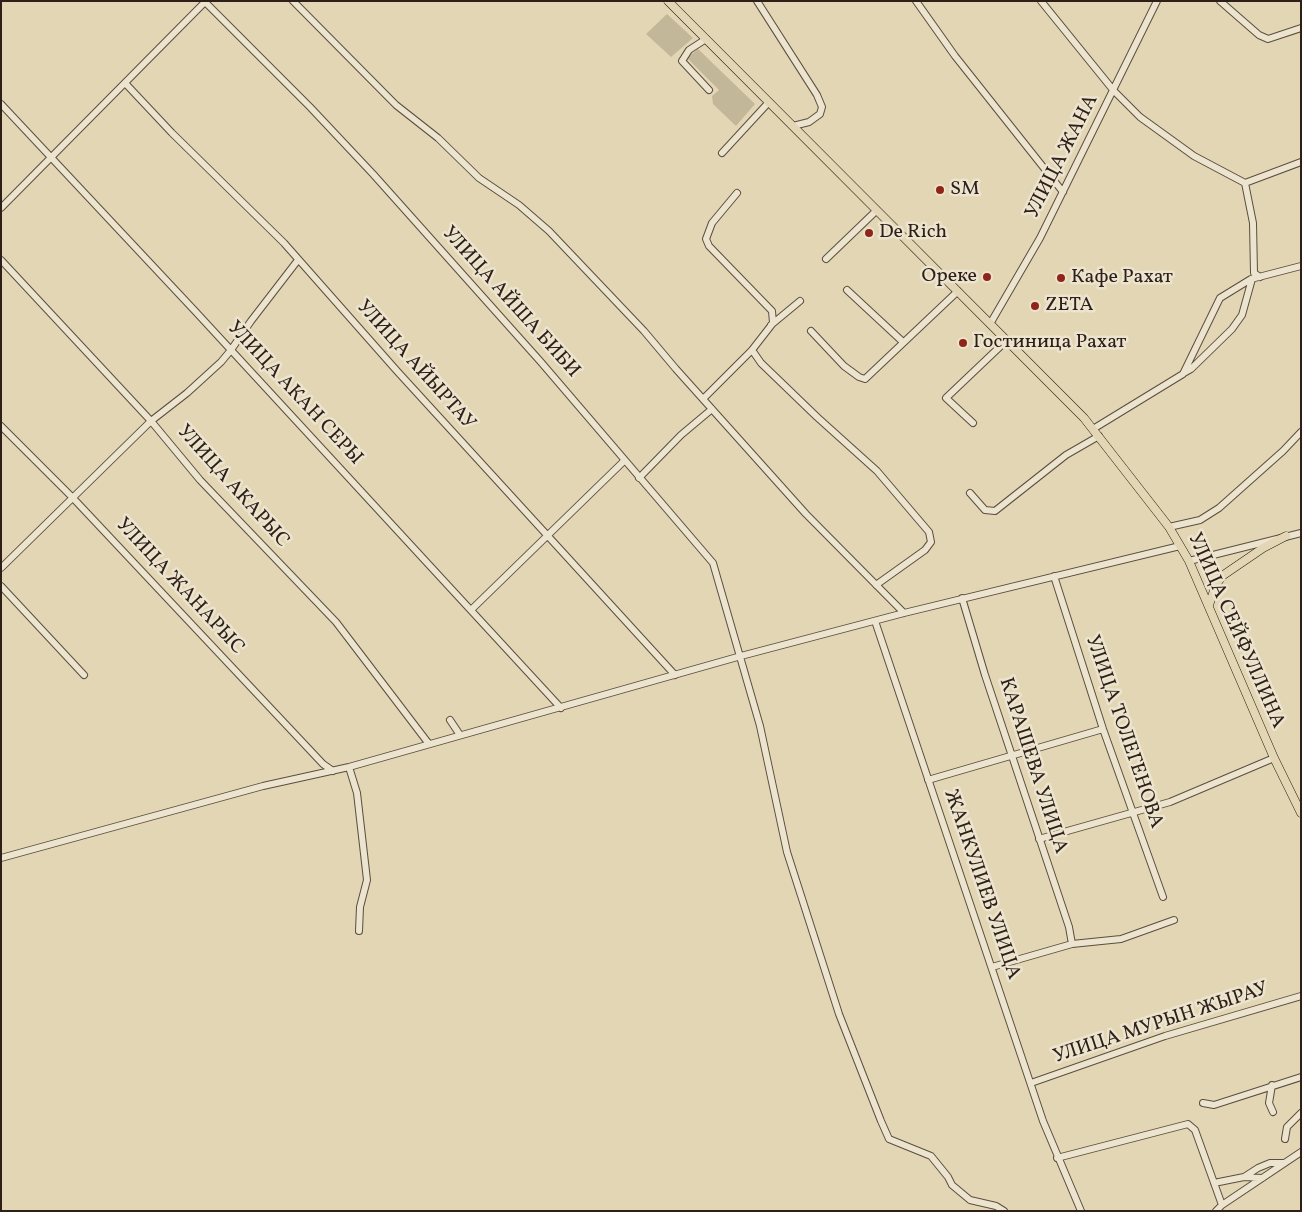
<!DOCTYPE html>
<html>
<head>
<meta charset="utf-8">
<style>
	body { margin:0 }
	#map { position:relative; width:1302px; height:1212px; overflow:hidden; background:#e2d6b4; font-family:Vollkorn,serif }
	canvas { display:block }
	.frame { position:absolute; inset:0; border:2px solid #2e2018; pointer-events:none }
</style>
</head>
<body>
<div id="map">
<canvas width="1302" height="1212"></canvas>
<div class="frame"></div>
</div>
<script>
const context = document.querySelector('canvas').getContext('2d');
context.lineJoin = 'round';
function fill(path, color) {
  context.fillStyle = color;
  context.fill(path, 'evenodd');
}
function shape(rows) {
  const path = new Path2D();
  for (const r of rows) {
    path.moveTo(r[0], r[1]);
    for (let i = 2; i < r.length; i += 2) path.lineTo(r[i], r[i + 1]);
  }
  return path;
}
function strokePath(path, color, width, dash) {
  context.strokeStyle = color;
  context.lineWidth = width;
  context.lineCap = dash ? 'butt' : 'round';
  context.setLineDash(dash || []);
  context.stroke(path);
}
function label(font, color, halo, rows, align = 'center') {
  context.font = font + ' Vollkorn,serif';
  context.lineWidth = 5;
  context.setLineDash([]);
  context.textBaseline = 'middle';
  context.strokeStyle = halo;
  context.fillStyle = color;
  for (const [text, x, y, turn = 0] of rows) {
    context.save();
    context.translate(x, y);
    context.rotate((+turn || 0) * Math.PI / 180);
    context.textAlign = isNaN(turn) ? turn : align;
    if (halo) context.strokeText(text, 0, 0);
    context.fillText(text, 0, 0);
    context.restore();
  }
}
const green = shape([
	[667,14,693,38,671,57,646,34],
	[698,49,755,104,736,126,713,104,712,96,719,90,687,58]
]);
const minor = shape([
	[293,1,396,105,438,138,479,178,519,205,549,231,644,331,676,369,806,514,904,613],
	[757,1,817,95,822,107,820,114,809,122,793,126],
	[916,1,955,56,1063,192],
	[1041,1,1114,91,1140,117,1194,156,1245,183,1253,223,1254,273,1260,277],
	[1220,1,1259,35,1268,39,1301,28],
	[205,2,310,107,373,174,540,361,713,563,760,726,787,852,839,1014,881,1121,889,1139,931,1156,948,1177,952,1185,970,1200,996,1206,1004,1211],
	[706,39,689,50,682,61,709,90],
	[125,83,172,133,284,243,397,371,675,675],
	[1,104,195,311,561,708],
	[722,153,769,102],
	[1245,183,1301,162],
	[1,208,206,1],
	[826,259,877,210],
	[1,260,151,421,200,480,336,622,429,744],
	[847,290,903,342],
	[990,324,1040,238,1157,1],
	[771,325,800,301],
	[811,331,844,366,859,377,865,379,958,291],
	[752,350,761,363,817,417,877,471,929,532,931,542,925,550,876,585],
	[1184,373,1191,369,1232,329,1242,315,1252,279],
	[703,399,752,350,773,323,772,311,709,246,706,239,712,223,737,193],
	[973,423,946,398,1007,340],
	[1,426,72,497,323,764,333,771],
	[1093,429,1183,374,1220,298,1251,279,1301,266],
	[639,478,681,435,712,409],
	[970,493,985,510,995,511,1066,455,1099,436],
	[1169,527,1200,520,1219,508,1283,451,1301,432],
	[1189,561,1301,533],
	[1,568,151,421,187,393,221,362,231,350,251,321,298,260],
	[1054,576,1103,729,1163,897],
	[1,586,84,675],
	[962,598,985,675,1069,927,1072,944],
	[471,610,624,461],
	[875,621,1043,1121,1081,1211],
	[450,720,460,735],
	[349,767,357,793,367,880,360,907,359,931],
	[928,780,1103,729],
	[1039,839,1170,802,1274,758],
	[1,858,263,786,349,767,741,656,904,613,1180,546],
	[992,967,1072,944,1121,939,1174,920],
	[1031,1083,1165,1036,1301,996],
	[1272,1085,1269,1103,1273,1112],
	[1203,1103,1214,1105,1301,1077],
	[1285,1139,1287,1127,1301,1113],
	[1057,1158,1188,1124,1195,1130,1222,1205,1301,1152],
	[1244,1177,1258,1168,1270,1163,1283,1163],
	[1214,1183,1244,1177,1262,1178],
	[1216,1211,1222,1205]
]);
const major = shape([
	[668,1,1084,418,1169,527,1189,561,1274,758,1301,813],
	[1209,605,1216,585,1222,576,1263,548,1286,536]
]);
const markers = [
	[940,190,5,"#8f2418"],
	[869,233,5,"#8f2418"],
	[987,277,5,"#8f2418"],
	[1061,278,5,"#8f2418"],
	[1035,306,5,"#8f2418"],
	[963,343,5,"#8f2418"]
];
const streetNames = [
	["УЛИЦА ЖАНА",1063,157,-63],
	["УЛИЦА АЙША БИБИ",510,303,48],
	["УЛИЦА АЙЫРТАУ",415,366,48],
	["УЛИЦА АКАН СЕРЫ",294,394,47],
	["УЛИЦА АКАРЫС",232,487,48],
	["УЛИЦА ЖАНАРЫС",179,587,47],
	["УЛИЦА СЕЙФУЛЛИНА",1235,631,66],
	["УЛИЦА ТОЛЕГЕНОВА",1123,732,71],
	["КАРАШЕВА УЛИЦА",1032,766,72],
	["ЖАНКУЛИЕВ УЛИЦА",981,885,71],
	["УЛИЦА МУРЫН ЖЫРАУ",1161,1024,-18]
];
const poiNames = [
	["SM",950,190],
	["De Rich",879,233],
	["Ореке",977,277,"right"],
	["Кафе Рахат",1071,278],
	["ZETA",1045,306],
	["Гостиница Рахат",973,343]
];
fill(green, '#c3b799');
strokePath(minor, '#5b4e3f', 8);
strokePath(major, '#2e2018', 9);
strokePath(minor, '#ece4ce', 6);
strokePath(major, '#e2d6b4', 8);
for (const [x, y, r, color] of markers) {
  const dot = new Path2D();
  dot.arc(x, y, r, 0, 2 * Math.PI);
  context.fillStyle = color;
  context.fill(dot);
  strokePath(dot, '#ece4ce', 2);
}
label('20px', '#2e2018', '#ece4ce', streetNames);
label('20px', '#2e2018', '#ece4ce', poiNames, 'left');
</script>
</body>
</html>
